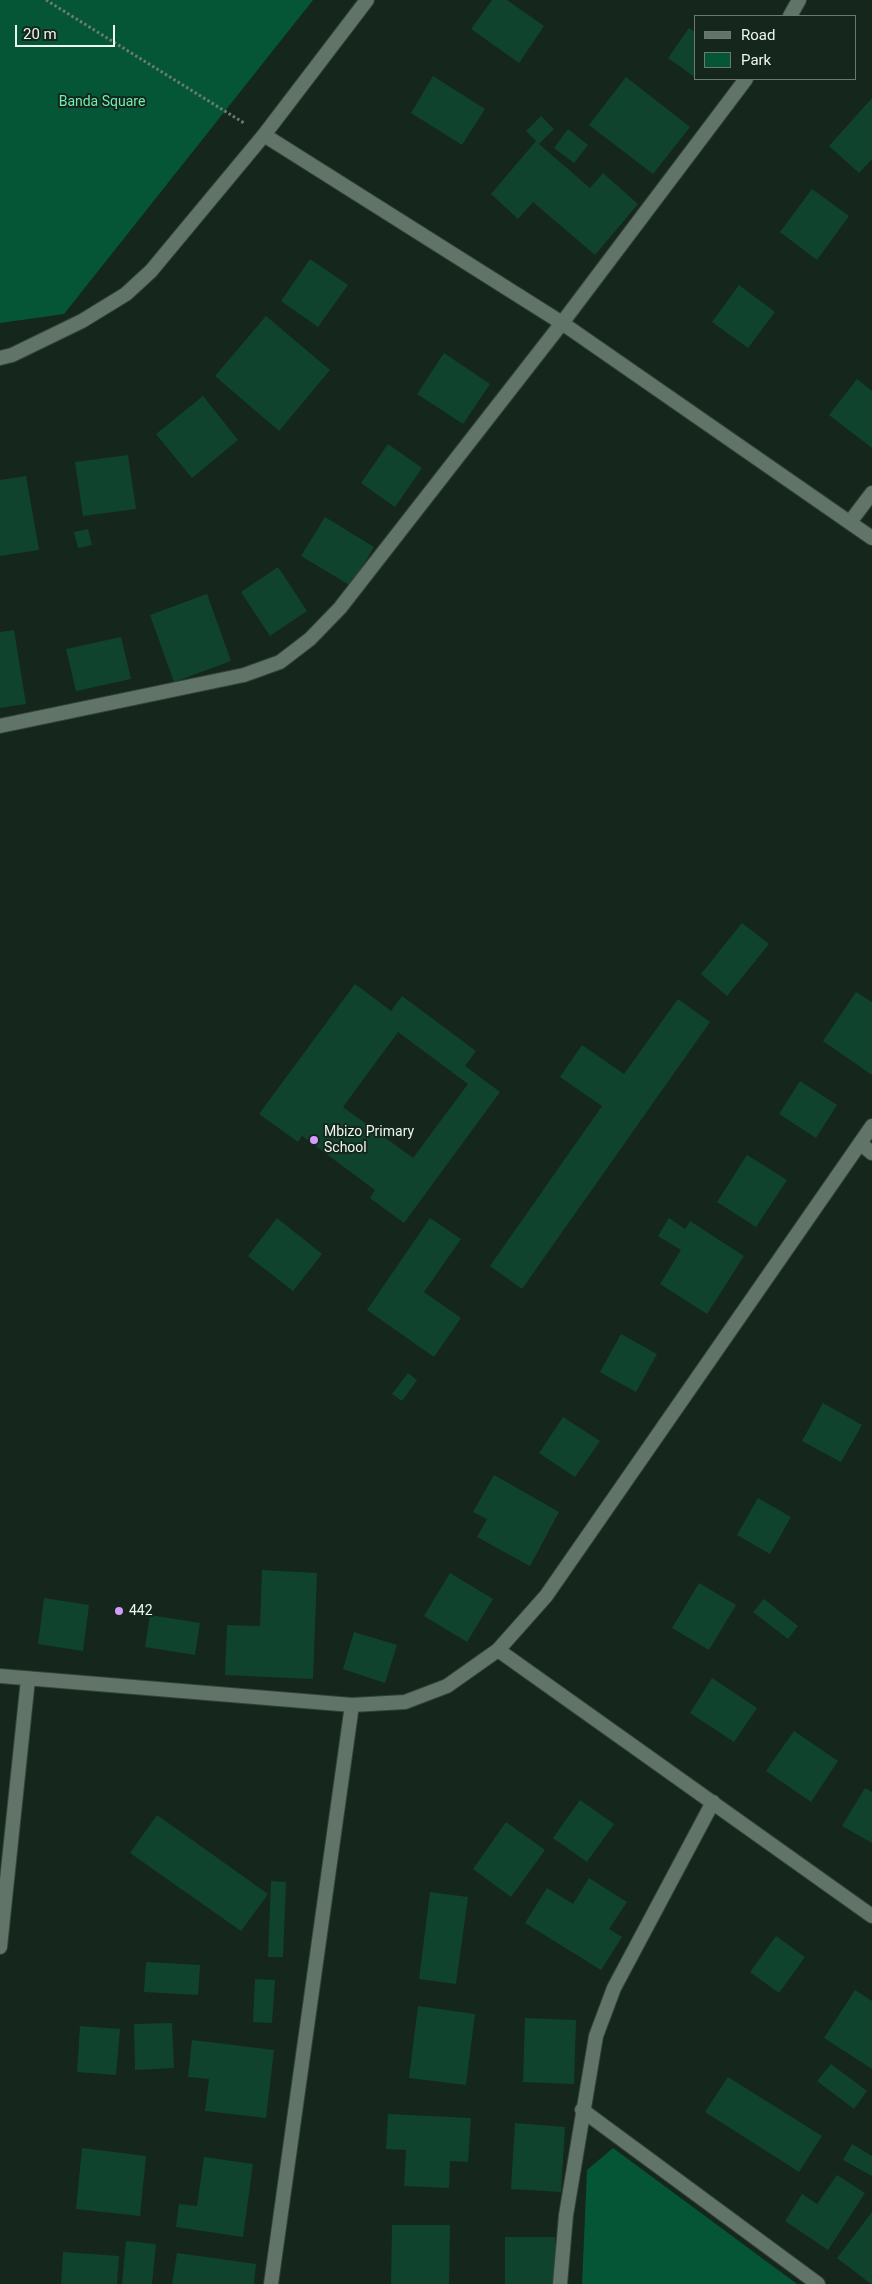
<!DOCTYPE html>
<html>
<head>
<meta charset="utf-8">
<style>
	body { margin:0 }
	#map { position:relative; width:872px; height:2284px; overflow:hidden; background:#15261d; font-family:Roboto,sans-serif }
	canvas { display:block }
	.legend { position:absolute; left:694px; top:15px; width:162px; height:65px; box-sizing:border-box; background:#15261d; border:1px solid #6b7a71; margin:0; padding:6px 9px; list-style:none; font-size:15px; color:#ecf7f0 }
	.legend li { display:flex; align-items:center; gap:10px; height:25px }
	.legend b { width:25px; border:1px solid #6b7a71 }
	.scale { position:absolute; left:15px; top:25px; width:100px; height:22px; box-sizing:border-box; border:2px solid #ecf7f0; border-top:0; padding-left:6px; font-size:15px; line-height:18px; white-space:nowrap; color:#ecf7f0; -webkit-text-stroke:4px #15261d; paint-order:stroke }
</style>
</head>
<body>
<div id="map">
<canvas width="872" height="2284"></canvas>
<ul class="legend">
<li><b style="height:6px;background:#607468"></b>Road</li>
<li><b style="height:14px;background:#055637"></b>Park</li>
</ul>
<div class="scale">20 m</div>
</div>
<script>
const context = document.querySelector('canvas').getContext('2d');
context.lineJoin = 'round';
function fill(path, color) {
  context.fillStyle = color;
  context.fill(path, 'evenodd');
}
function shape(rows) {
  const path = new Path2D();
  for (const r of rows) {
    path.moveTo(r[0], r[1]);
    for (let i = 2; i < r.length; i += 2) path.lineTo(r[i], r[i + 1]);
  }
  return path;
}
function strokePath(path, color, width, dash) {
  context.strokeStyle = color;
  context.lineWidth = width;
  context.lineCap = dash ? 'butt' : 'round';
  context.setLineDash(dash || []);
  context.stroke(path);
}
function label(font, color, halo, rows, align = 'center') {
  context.font = font + ' Roboto,sans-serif';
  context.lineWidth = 4;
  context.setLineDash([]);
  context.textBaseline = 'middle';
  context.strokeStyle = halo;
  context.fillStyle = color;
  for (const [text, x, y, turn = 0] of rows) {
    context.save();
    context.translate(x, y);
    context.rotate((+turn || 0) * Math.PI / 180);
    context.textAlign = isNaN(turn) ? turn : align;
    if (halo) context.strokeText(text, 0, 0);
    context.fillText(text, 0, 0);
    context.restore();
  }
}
const green = shape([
	[0,0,313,0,64,314,0,323],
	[613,2148,797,2284,582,2284,587,2170]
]);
const building = shape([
	[492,0,507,0,544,26,519,63,471,29],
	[689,28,696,33,696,78,668,58],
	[433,76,485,109,462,145,411,113],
	[626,77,690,127,653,174,589,125],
	[872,98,872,159,859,173,829,146],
	[541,116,554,129,539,144,590,188,603,173,638,204,595,255,533,202,518,219,491,194,536,141,526,131],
	[568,129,588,145,574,163,554,148],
	[812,189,849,216,817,260,780,232],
	[310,259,348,285,318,327,281,301],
	[739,285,775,312,748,348,712,322],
	[266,316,330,370,279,431,215,376],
	[444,353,490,384,463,424,417,394],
	[857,379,872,391,872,448,829,415],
	[203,396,238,440,192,478,156,434],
	[388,444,422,468,395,507,361,483],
	[128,455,136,509,83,516,75,462],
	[26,476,39,550,0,556,0,480],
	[325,517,374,547,351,586,301,556],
	[88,529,92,545,78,548,74,532],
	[278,567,307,611,270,636,241,592],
	[207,594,231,661,174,682,150,615],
	[14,630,26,704,0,708,0,632],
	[121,637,131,679,76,691,66,649],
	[742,923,769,944,727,996,701,974],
	[355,984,391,1011,402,996,476,1051,465,1066,500,1092,404,1223,370,1198,375,1190,302,1136,298,1142,259,1114],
	[398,1032,468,1084,413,1158,343,1107],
	[856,992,872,1002,872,1075,823,1041],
	[678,999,710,1022,522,1289,490,1266,602,1106,560,1077,582,1045,624,1074],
	[800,1081,837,1105,816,1138,779,1114],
	[747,1155,787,1180,756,1227,717,1202],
	[277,1218,322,1254,293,1291,248,1256],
	[430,1218,461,1239,424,1292,461,1318,434,1357,367,1310],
	[669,1218,685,1229,690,1221,744,1256,707,1314,660,1284,681,1250,658,1236],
	[621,1334,657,1354,636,1392,600,1372],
	[408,1373,417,1380,402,1401,392,1394],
	[823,1403,862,1425,841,1462,802,1441],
	[563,1417,600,1441,575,1477,539,1453],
	[494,1475,559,1512,530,1566,477,1537,487,1519,473,1512],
	[758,1498,791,1517,770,1554,737,1535],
	[262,1570,317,1573,313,1679,225,1675,227,1625,260,1626],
	[450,1573,493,1599,467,1642,424,1616],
	[699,1583,736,1605,709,1650,672,1628],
	[44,1598,89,1605,83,1651,38,1644],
	[764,1599,798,1626,788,1639,753,1612],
	[150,1615,200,1623,195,1655,145,1647],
	[354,1632,397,1645,385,1683,343,1669],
	[712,1678,757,1708,734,1742,690,1713],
	[794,1731,838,1761,811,1802,766,1771],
	[865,1788,872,1792,872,1843,842,1826],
	[580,1800,614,1824,587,1862,553,1838],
	[157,1815,268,1894,241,1931,130,1853],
	[506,1822,545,1850,511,1897,473,1869],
	[589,1878,627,1902,609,1929,622,1937,601,1970,525,1923,547,1888,573,1904],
	[271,1881,286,1882,283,1957,268,1957],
	[430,1892,468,1897,456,1984,419,1979],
	[776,1936,805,1957,779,1993,750,1972],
	[146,1962,200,1965,198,1995,144,1992],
	[255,1979,275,1980,272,2023,253,2022],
	[855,1990,872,2001,872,2069,824,2038],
	[418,2006,475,2014,466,2085,409,2078],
	[525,2018,576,2020,574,2084,523,2082],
	[172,2023,174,2068,135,2070,134,2024],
	[80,2026,120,2029,116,2075,77,2072],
	[192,2040,274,2050,266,2118,205,2111,209,2079,188,2077],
	[831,2064,867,2091,854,2109,817,2081],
	[728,2077,822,2136,799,2172,705,2112],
	[388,2114,471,2118,468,2162,450,2161,449,2188,404,2186,406,2150,386,2149],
	[515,2123,565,2127,561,2192,511,2189],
	[852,2144,872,2156,872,2176,843,2160],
	[82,2148,146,2156,140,2216,76,2209],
	[204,2157,253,2164,243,2237,176,2227,179,2204,197,2206],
	[837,2175,865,2193,828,2250,785,2221,802,2194,817,2204],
	[872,2212,872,2283,871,2284,837,2258],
	[392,2225,450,2225,449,2284,391,2284],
	[505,2237,555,2237,555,2284,505,2284],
	[126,2241,156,2244,152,2284,122,2284],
	[63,2252,119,2256,117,2284,61,2284],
	[177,2253,256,2264,254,2284,172,2284]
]);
const path = shape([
	[46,0,244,123]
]);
const minor = shape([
	[790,16,799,0],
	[264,135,562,323,872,538],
	[0,358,12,355,82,321,126,294,151,271,264,135,367,0],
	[850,522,872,493],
	[0,726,244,675,280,662,310,639,340,608,562,323,746,79],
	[860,1143,872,1153],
	[498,1650,872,1916],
	[0,1676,352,1705,405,1702,447,1686,498,1650,546,1596,872,1126],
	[0,1947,28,1679],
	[582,2110,818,2284],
	[271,2284,352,1705],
	[560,2284,566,2215,596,2036,614,1988,713,1802]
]);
const markers = [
	[314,1140,5,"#d49cfb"],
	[119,1611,5,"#d49cfb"]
];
const parkNames = [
	["Banda Square",102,102]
];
const poiNames = [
	["Mbizo Primary",324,1132],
	["School",324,1148],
	["442",129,1611]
];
fill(green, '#055637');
fill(building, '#10432d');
strokePath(minor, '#35423a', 16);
strokePath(path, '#6d7b73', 3, [2.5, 2.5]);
strokePath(minor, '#607468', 14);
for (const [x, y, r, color] of markers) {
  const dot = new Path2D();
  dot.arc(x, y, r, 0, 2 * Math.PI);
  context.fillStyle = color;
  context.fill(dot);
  strokePath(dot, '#15261d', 2);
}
label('14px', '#71eeb2', '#15261d', parkNames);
label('14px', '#ecf7f0', '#15261d', poiNames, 'left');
</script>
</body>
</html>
